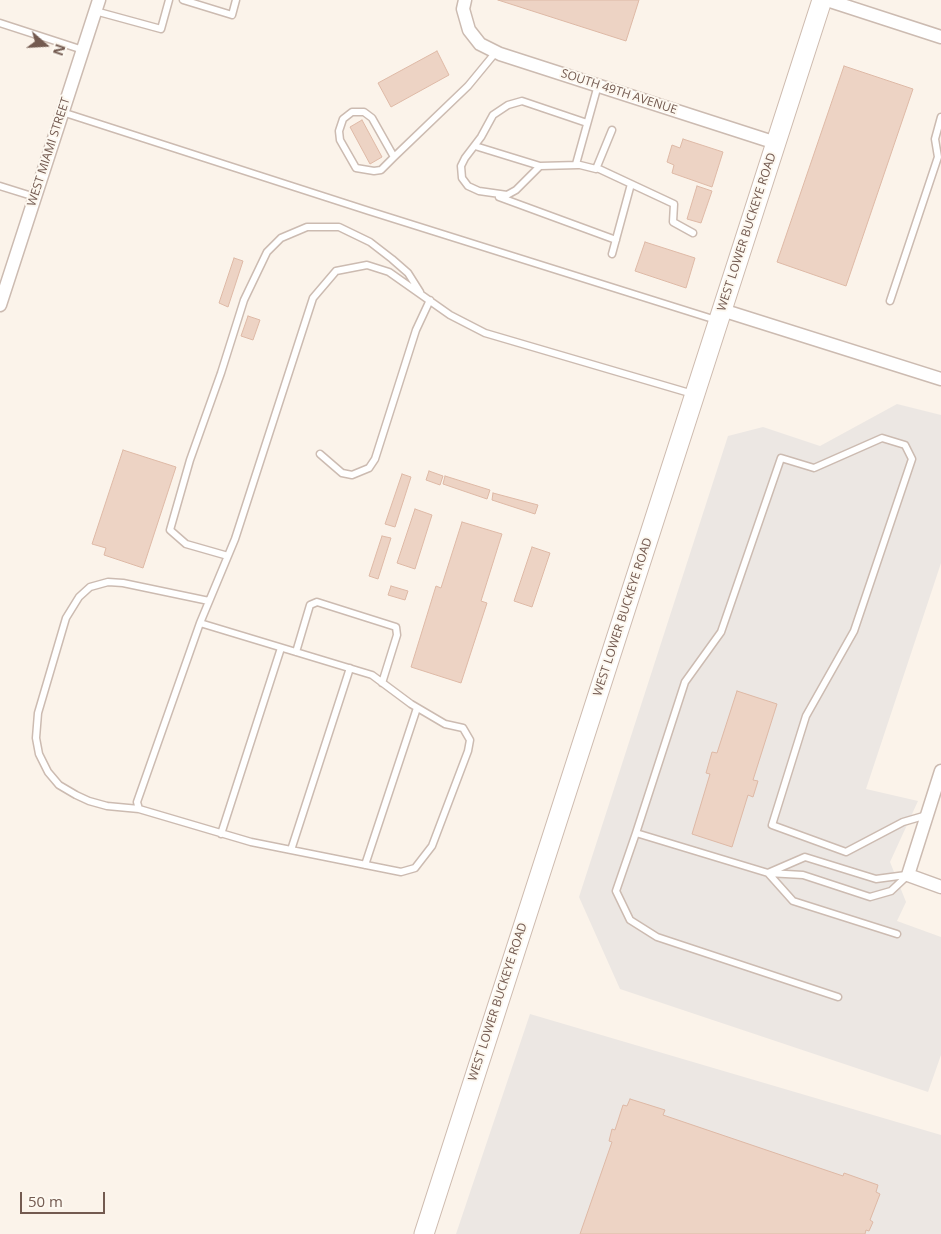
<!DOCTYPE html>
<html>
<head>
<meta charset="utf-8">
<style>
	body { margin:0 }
	#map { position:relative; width:941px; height:1234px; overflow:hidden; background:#fbf3ea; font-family:"Open Sans",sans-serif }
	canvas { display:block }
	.north { position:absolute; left:20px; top:20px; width:50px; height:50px; -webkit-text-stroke:4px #fdf8f0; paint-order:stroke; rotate:109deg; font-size:14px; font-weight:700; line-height:20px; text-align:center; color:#735a50 }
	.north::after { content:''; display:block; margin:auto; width:18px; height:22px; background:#735a50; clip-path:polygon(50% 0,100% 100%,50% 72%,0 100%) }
	.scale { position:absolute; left:20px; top:1192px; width:85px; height:22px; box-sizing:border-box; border:2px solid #735a50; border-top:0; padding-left:6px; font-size:15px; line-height:18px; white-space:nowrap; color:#735a50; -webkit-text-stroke:4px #fdf8f0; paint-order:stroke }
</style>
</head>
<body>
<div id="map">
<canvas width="941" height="1234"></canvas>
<div class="north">N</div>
<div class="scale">50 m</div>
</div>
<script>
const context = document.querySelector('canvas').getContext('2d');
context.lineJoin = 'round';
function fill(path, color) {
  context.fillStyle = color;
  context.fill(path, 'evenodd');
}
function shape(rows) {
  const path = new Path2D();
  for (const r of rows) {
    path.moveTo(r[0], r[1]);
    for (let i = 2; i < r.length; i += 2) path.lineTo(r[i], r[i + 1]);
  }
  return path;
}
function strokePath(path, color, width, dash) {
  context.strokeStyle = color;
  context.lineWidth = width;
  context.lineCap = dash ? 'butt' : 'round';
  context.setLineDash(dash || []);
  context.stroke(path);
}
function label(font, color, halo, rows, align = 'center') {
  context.font = font + ' "Open Sans",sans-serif';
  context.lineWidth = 4;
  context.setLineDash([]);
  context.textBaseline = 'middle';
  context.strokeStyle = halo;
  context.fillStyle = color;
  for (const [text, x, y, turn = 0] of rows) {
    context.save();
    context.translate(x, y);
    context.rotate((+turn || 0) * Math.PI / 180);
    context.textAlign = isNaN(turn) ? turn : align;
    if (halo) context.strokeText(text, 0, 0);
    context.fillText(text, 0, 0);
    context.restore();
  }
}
const industrial = shape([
	[897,404,941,415,941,563,866,789,918,801,890,862,906,902,897,921,941,937,941,1055,928,1092,620,989,579,897,728,436,763,427,820,446],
	[530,1014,941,1135,941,1234,456,1234]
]);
const building = shape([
	[498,0,639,0,626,41,498,0],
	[437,51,449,75,391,107,378,83,437,51],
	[844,66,913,89,846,286,777,262,844,66],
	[362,120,382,157,370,164,350,127,362,120],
	[683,139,723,152,712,187,672,173,674,165,667,162,672,145,680,148,683,139],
	[697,186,712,191,701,223,687,219,697,186],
	[645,242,695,258,686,288,635,271,645,242],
	[234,258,243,261,228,307,219,303,234,258],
	[248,316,260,320,253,340,241,336,248,316],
	[123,450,176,467,143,568,104,555,106,548,92,544,123,450],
	[429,471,443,476,440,485,426,480,429,471],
	[402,474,411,477,395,527,385,524,402,474],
	[445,476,490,490,487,499,443,484,445,476],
	[493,493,538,505,535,514,492,500,493,493],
	[415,509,432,515,415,569,397,563,415,509],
	[462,522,502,534,481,601,487,603,461,683,411,667,436,586,441,588,462,522],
	[382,536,391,538,378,579,369,576,382,536],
	[532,547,550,553,532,607,514,601,532,547],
	[391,586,408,591,405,600,388,595,391,586],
	[737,691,777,704,753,780,758,781,753,797,748,795,732,847,692,834,710,774,706,773,712,752,717,753,737,691],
	[630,1099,665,1110,663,1115,843,1176,844,1173,878,1185,876,1192,880,1194,870,1220,873,1222,869,1231,866,1230,865,1234,580,1234,612,1142,609,1141,612,1129,615,1130,623,1105,627,1106,630,1099]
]);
const lane = shape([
	[183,0,232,15,236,0],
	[95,11,161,29,169,0],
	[0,23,83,50],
	[598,85,576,164,596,169,612,130],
	[62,112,369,211,716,320],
	[475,146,540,166],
	[394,157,372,118,364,112,352,112,343,119,339,131,340,140,356,168,374,171,381,170,394,157,468,86,496,52],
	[578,165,540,166,516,190,507,195,479,191,468,186,462,178,461,166,465,158,481,137,493,115,508,105,522,101,587,123],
	[597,168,674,204,673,222,693,233],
	[0,186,35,197],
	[499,197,616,240],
	[612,254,631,184],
	[890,301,938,157,935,139,941,117],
	[320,454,342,473,352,475,369,468,375,459,416,330,430,300],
	[228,556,186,544,170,530,190,460,221,373,244,300,267,252,281,238,307,227,339,227,370,242,392,259,408,273,420,292],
	[200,623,137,802,139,809,251,842,401,872,415,868,432,846,468,751,470,740,463,728,445,724,411,704,372,675,200,623,235,539,313,298,336,271,367,265,389,272,450,315,485,333,693,394],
	[296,652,310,605,317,602,396,627,397,635,382,683],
	[139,809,107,806,89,801,76,795,59,785,48,772,39,754,36,738,38,713,66,618,79,597,90,587,108,582,123,583,209,601],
	[636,833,616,891,630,920,657,937,838,997],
	[221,834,281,648],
	[291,850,350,668],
	[365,865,417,708],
	[908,875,891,891,870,897,803,875,768,873,636,833,685,682,721,632,781,458,814,468,882,438,905,445,912,459,854,631,806,716,772,825,846,852,903,822,927,815],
	[897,934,793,901,768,873,805,857,876,879,906,875]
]);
const street = shape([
	[465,0,463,9,469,30,480,44,500,54,776,143],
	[827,0,941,37],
	[0,305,99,0],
	[722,310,941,379],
	[941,771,908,875,941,887]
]);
const secondary = shape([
	[424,1234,822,0]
]);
const streetNames = [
	["SOUTH 49TH AVENUE",619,92,18],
	["WEST MIAMI STREET",49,152,-72],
	["WEST LOWER BUCKEYE ROAD",747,232,-72],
	["WEST LOWER BUCKEYE ROAD",623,617,-72],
	["WEST LOWER BUCKEYE ROAD",498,1002,-72]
];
fill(industrial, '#ece7e3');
fill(building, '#edd3c4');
strokePath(building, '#deb9a6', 1);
strokePath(lane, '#ccbbb1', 9);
strokePath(street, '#ccbbb1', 15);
strokePath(secondary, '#cebbaf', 21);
strokePath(lane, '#fff', 6);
strokePath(street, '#fff', 12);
strokePath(secondary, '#fff', 19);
label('12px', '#735a50', '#fdf8f0', streetNames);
</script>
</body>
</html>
